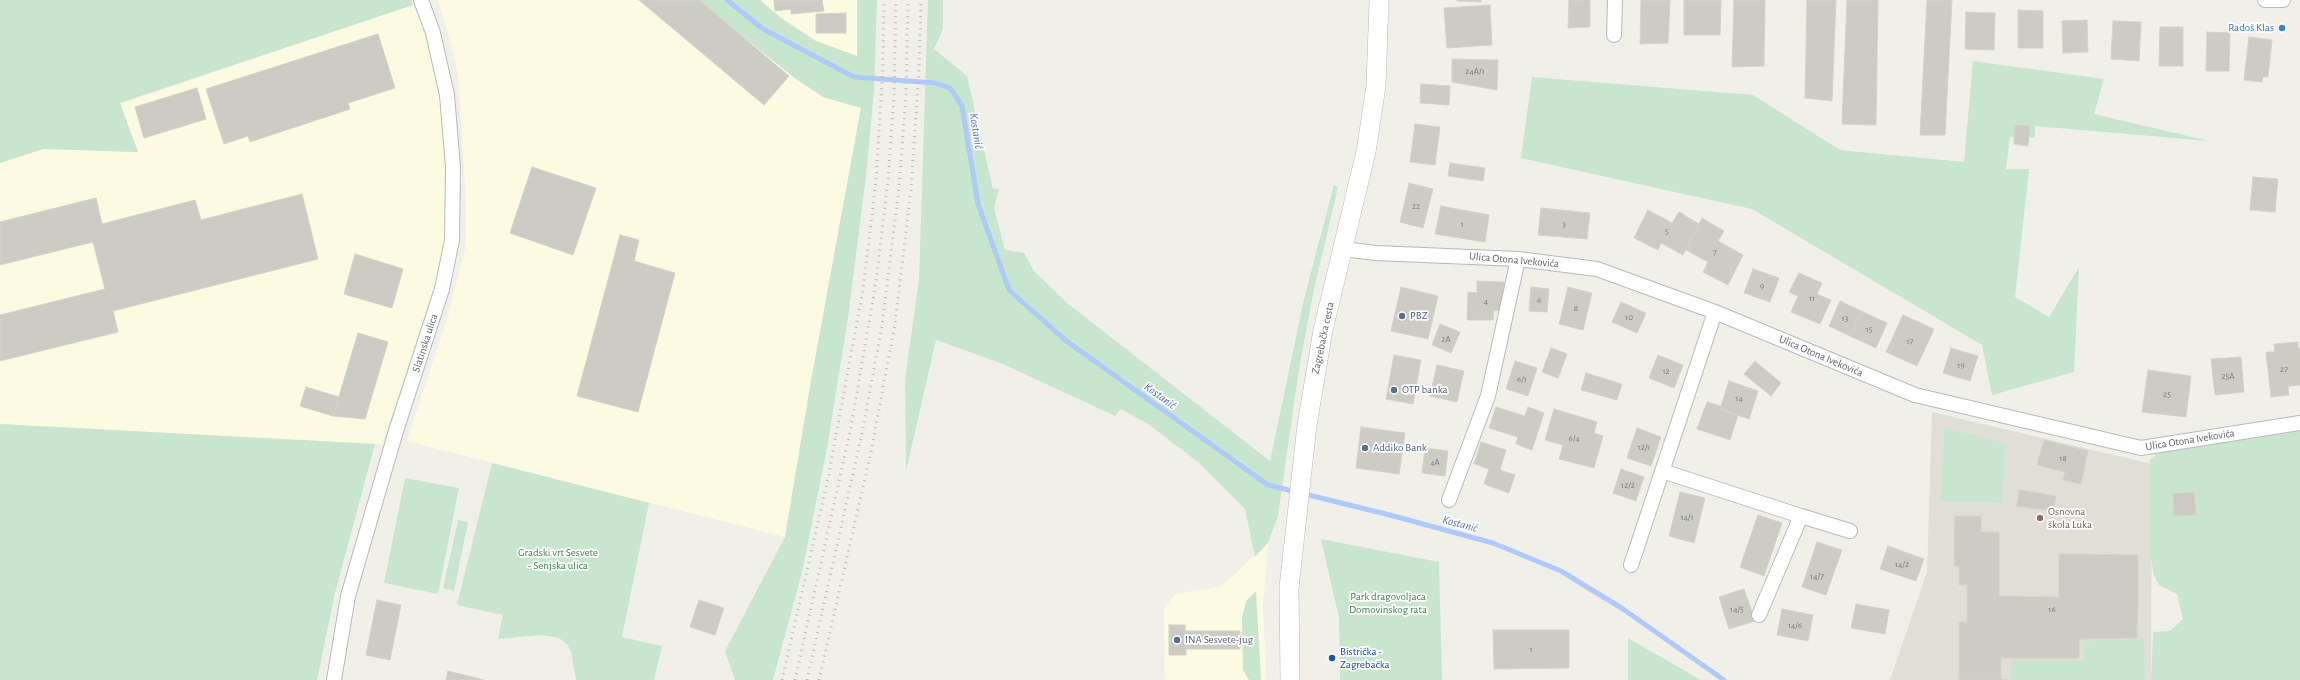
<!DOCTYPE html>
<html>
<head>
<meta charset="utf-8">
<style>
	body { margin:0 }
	canvas { display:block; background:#f0f0e8 }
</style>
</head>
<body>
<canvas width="2300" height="680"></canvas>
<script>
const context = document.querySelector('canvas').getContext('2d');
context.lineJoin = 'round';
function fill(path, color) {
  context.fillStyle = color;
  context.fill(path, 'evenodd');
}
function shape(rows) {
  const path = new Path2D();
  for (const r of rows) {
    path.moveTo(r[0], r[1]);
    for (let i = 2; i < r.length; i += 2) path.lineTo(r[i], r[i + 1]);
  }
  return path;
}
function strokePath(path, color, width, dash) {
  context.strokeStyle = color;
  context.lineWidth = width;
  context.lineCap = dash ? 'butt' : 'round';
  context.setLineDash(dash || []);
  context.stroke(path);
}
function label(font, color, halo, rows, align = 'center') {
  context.font = font + ' "Alegreya Sans",sans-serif';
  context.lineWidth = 3.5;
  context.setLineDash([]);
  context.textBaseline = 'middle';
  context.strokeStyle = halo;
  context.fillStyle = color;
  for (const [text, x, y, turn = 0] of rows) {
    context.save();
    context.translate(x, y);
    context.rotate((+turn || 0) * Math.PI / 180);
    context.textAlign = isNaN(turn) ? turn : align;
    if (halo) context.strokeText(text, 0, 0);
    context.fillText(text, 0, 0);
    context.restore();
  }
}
const commercial = shape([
	[438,0,697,0,796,79,823,97,861,108,811,381,785,537,407,441,448,316,466,245,466,201,458,74,451,44],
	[760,0,857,0,857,57,816,41,781,18],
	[413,5,424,28,436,74,444,116,447,163,445,244,440,268,382,444,0,424,0,163,43,149,138,152,120,104],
	[1268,543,1263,605,1266,680,1165,680,1164,609,1176,594,1222,586]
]);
const education = shape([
	[1932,412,2152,464,2151,680,1890,680,1927,572]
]);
const green = shape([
	[0,0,411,0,413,5,120,103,138,152,43,149,0,163],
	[697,0,760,0,781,18,816,41,857,56,857,0,877,0,874,91,866,176,848,318,827,448,803,568,773,680,735,680,725,651,785,537,811,381,861,108,823,97,796,79],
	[928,0,943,0,943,29,934,49,967,76,993,189,999,189,994,208,1005,250,1024,253,1034,271,1067,303,1270,461,1304,299,1334,185,1338,187,1313,294,1299,369,1278,516,1268,543,1255,557,1245,509,1198,462,1148,424,1121,409,1115,416,1003,364,936,340,906,471,905,380,919,279],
	[1973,61,2104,79,2094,114,2209,141,2035,126,2035,138,2010,137,2006,169,2029,169,2015,297,2049,317,2079,267,2074,372,1992,395,1982,345,1752,209,1521,158,1532,77,1753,95,1840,150,1964,162],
	[0,424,375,444,335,593,317,680,0,680],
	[2300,426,2300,680,2151,680,2153,632,2170,631,2183,619,2177,594,2159,585,2154,575,2150,554,2150,460,2157,453],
	[1944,428,2005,443,2002,503,1941,501],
	[492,463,649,503,622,637,662,646,654,680,576,680,571,652,567,644,559,638,541,635,498,639,503,615,457,605],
	[405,478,459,488,438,594,384,583],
	[458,520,468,522,454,591,443,588],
	[1321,539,1439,562,1442,680,1340,680,1339,618],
	[1256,591,1261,680,1249,680,1243,670,1242,618,1246,601],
	[1628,638,1701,680,1628,680],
	[2144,639,2145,680,2011,680,2011,661,2083,661,2084,641]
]);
const stream = shape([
	[727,0,763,29,854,77,935,83,950,88,962,106,978,204,1009,290,1065,340,1268,485,1390,515,1493,543,1561,571,1623,609,1724,680]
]);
const building = shape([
	[639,0,699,0,789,76,764,105,639,0],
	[774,0,822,0,824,11,791,14,791,9,775,11,774,0],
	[1457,0,1481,0,1481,2,1457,1,1457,0],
	[1569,0,1590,0,1590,27,1568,28,1569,0],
	[1641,0,1670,0,1668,43,1640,44,1641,0],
	[1684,0,1721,0,1720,35,1684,35,1684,0],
	[1734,0,1765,0,1764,66,1732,67,1734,0],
	[1807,0,1836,0,1832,101,1805,98,1807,0],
	[1847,0,1878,0,1876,125,1842,124,1847,0],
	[1927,0,1952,0,1945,135,1920,135,1927,0],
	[1490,5,1492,45,1447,48,1444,8,1490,5],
	[2018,10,2043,11,2043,48,2018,48,2018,10],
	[1966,12,1995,13,1994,50,1965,49,1966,12],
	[846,13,846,33,816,33,816,14,846,13],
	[2087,20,2088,52,2063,53,2062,21,2087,20],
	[2113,21,2141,22,2139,61,2111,59,2113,21],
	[2160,27,2183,27,2183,66,2159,66,2160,27],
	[2207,32,2230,33,2229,71,2206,71,2207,32],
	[378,34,395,88,348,103,350,109,250,142,248,136,224,144,206,89,378,34],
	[2249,37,2272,40,2268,77,2263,77,2262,82,2244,80,2249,37],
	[1452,59,1498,60,1497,90,1452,82,1452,59],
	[1421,84,1450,86,1449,105,1420,103,1421,84],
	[197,88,206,119,144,138,135,107,197,88],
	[1415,124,1440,127,1435,165,1410,162,1415,124],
	[2015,125,2030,126,2028,146,2014,144,2015,125],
	[1450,163,1485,168,1483,181,1448,176,1450,163],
	[532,167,596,188,573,255,510,233,532,167],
	[2253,177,2278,179,2275,212,2250,210,2253,177],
	[1409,183,1433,189,1423,228,1400,222,1409,183],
	[302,194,318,259,113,311,118,332,0,361,0,315,105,289,93,242,0,265,0,222,96,198,102,224,195,200,201,220,302,194],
	[1441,206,1489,215,1485,242,1435,234,1441,206],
	[1541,208,1590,213,1587,239,1538,235,1541,208],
	[1648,210,1672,223,1679,212,1699,224,1683,255,1661,243,1658,250,1634,238,1648,210],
	[1702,218,1724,231,1718,241,1743,255,1728,285,1703,272,1708,262,1686,250,1702,218],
	[620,235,639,240,634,261,675,273,638,412,577,396,620,235],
	[355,254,403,269,392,308,344,294,355,254],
	[1753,269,1779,278,1770,302,1744,293,1753,269],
	[1799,273,1822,283,1817,294,1831,300,1820,324,1791,312,1798,296,1789,292,1799,273],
	[1477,281,1504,282,1503,311,1494,310,1493,320,1467,320,1468,292,1477,293,1477,281],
	[1401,287,1438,296,1428,339,1391,331,1401,287],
	[1531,287,1549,289,1547,312,1529,311,1531,287],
	[1568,287,1592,293,1583,330,1559,324,1568,287],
	[1840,301,1861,311,1850,336,1829,326,1840,301],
	[1621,302,1646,313,1637,333,1612,322,1621,302],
	[1861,311,1887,323,1876,348,1850,336,1861,311],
	[1903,315,1934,329,1917,366,1886,352,1903,315],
	[1440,324,1460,332,1451,353,1432,345,1440,324],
	[358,333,388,342,365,419,333,416,358,333],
	[2298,342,2298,348,2300,348,2300,385,2288,386,2289,395,2271,397,2266,352,2275,352,2274,344,2298,342],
	[1551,348,1567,354,1558,378,1542,372,1551,348],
	[1951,348,1978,356,1970,381,1943,373,1951,348],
	[1394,355,1421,360,1413,404,1386,399,1394,355],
	[1658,355,1683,365,1674,388,1649,378,1658,355],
	[2241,357,2244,392,2215,395,2211,359,2241,357],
	[1515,361,1537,368,1528,396,1506,389,1515,361],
	[1755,361,1781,383,1771,396,1744,374,1755,361],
	[1437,365,1464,371,1457,402,1430,396,1437,365],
	[2148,370,2191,376,2186,417,2142,412,2148,370],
	[1586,373,1622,384,1617,400,1581,390,1586,373],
	[1729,381,1758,391,1749,419,1720,409,1729,381],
	[306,387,339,397,333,416,300,406,306,387],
	[1707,402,1721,406,1720,409,1738,415,1730,440,1697,429,1707,402],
	[1496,407,1525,416,1528,407,1544,413,1532,450,1516,444,1518,437,1489,428,1496,407],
	[1554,409,1597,422,1594,433,1603,436,1594,468,1559,459,1563,445,1545,440,1554,409],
	[1361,427,1405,433,1399,474,1356,468,1361,427],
	[1637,428,1661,437,1651,466,1627,458,1637,428],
	[2044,440,2088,451,2081,484,2063,480,2065,472,2037,465,2044,440],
	[1481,442,1506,450,1500,470,1515,475,1509,493,1484,484,1489,469,1474,464,1481,442],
	[1425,448,1448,451,1445,476,1422,473,1425,448],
	[1621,469,1644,477,1636,501,1613,493,1621,469],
	[2019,490,2056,496,2053,511,2017,506,2019,490],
	[1680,492,1705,498,1694,543,1669,536,1680,492],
	[2194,492,2196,515,2174,516,2173,494,2194,492],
	[1758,515,1782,523,1764,576,1740,567,1758,515],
	[1955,516,1981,516,1981,532,1999,532,1999,596,2059,597,2059,554,2138,555,2137,638,2079,639,2079,658,2001,658,2001,679,2008,680,1959,680,1959,622,1967,622,1967,585,1959,585,1959,566,1954,566,1955,516],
	[1817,542,1842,550,1826,595,1802,587,1817,542],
	[1888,546,1924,559,1916,581,1880,569,1888,546],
	[1744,589,1755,621,1729,629,1719,597,1744,589],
	[377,600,401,605,390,660,366,655,377,600],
	[699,600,724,608,715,635,690,627,699,600],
	[1856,604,1889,610,1885,634,1851,628,1856,604],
	[1782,609,1813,615,1808,641,1777,635,1782,609],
	[1169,625,1185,625,1186,655,1169,655,1169,625],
	[1493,630,1569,630,1569,668,1494,669,1493,630],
	[1185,631,1240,631,1240,649,1186,649,1185,631],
	[448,671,484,680,446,680,448,671]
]);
const street = shape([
	[2265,0,2283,0],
	[1614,35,1615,0],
	[1343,249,1376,253,1518,259,1597,269,1715,312,1915,395,2141,448,2300,423],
	[1662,471,1801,516,1759,615],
	[1449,500,1488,396,1518,259],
	[1801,516,1850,531],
	[1631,565,1715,312],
	[334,680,348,596,396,431,442,289,452,240,453,167,447,95,433,33,421,0]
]);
const secondary = shape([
	[1290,680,1289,588,1307,425,1323,330,1366,152,1376,86,1379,0]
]);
const rail = shape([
	[782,680,828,478,863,290,876,180,883,67,884,0],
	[795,680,851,427,876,282,888,180,894,95,896,0],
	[807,680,862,433,882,326,899,188,906,95,908,0],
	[819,680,871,452,895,324,911,190,919,68,921,0]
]);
const markers = [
	[2282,28,4,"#3f7fe0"],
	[1402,316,4,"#5c6f8a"],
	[1394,390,4,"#5c6f8a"],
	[1365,448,4,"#5c6f8a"],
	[2040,518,4,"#8d6e63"],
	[1177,640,4,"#5c6f8a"],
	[1332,658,4,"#1a4fb4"]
];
const numberNames = [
	["24A/1",1475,71],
	["22",1416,206],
	["1",1462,224],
	["3",1564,224],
	["5",1667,231],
	["7",1715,252],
	["9",1762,286],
	["11",1812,298],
	["6",1539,300],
	["4",1486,301],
	["8",1576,308],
	["10",1629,317],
	["13",1845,318],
	["15",1869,329],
	["2A",1446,339],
	["17",1910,341],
	["19",1961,365],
	["27",2284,369],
	["12",1666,371],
	["25A",2228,376],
	["6/1",1522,379],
	["25",2167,394],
	["14",1739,398],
	["6/4",1574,438],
	["12/1",1644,447],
	["18",2063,458],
	["4A",1435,462],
	["12/2",1628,485],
	["14/1",1687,517],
	["14/2",1902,564],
	["14/7",1817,576],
	["14/5",1737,609],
	["16",2052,609],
	["14/6",1795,625],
	["1",1531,649]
];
const shopNames = [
	["Radoš Klas",2274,28]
];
const streetNames = [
	["Ulica Otona Ivekovića",1514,260,5],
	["Zagrebačka cesta",1323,338,-78],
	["Slatinska ulica",425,343,-72],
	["Ulica Otona Ivekovića",1821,356,23],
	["Ulica Otona Ivekovića",2190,440,-9]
];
const serviceNames = [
	["PBZ",1410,316],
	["OTP banka",1402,390],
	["Addiko Bank",1373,448],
	["INA Sesvete-jug",1185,640]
];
const educationNames = [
	["Osnovna",2048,512],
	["škola Luka",2048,525]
];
const parkNames = [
	["Gradski vrt Sesvete",558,553],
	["- Senjska ulica",558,566],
	["Park dragovoljaca",1388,597],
	["Domovinskog rata",1388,610]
];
const transitNames = [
	["Bistrička -",1340,652],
	["Zagrebačka",1340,665]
];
const waterNames = [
	["Kostanić",976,131,81],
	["Kostanić",1160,396,36],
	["Kostanić",1460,524,15]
];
fill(commercial, '#fcfbe1');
fill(education, '#e0dfd6');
fill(green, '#c7e6cd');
strokePath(stream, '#afcaf9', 5);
fill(building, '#cccbc4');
strokePath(building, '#d5d3c7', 1);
strokePath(street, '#b8b9bd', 16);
strokePath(secondary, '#b9bac0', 20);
strokePath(street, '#fff', 14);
strokePath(secondary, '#fff', 19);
strokePath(rail, '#b8b8b9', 3, [1, 5]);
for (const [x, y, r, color] of markers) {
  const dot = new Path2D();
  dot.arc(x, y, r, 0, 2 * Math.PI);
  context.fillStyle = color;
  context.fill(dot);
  strokePath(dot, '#fff', 1.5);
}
label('9px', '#7a7c7e', null, numberNames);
label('11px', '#366cbe', '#fff', shopNames, 'right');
label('11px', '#5f6167', '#fff', streetNames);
label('11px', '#4e5e75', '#fff', serviceNames, 'left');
label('11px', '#785e54', '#fff', educationNames, 'left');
label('11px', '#3b824d', '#fff', parkNames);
label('11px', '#164399', '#fff', transitNames, 'left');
label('italic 12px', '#5270bd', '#fff', waterNames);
</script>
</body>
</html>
